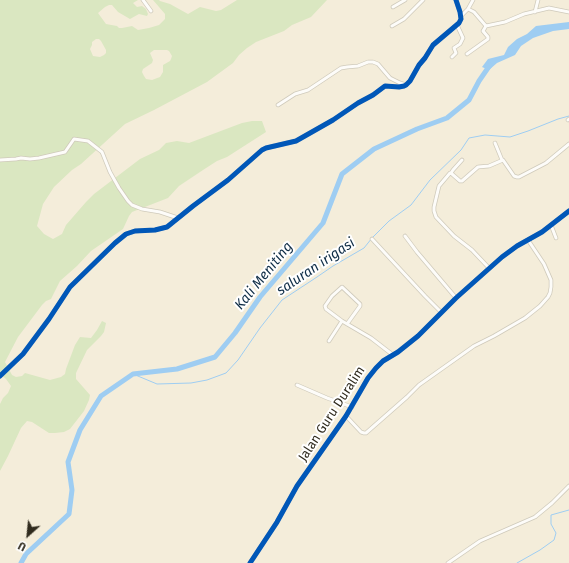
<!DOCTYPE html>
<html>
<head>
<meta charset="utf-8">
<style>
	body { margin:0 }
	#map { position:relative; width:569px; height:563px; overflow:hidden; background:#f4edda; font-family:"Fira Sans",sans-serif }
	canvas { display:block }
	.north { position:absolute; left:8px; top:515px; width:40px; height:40px; -webkit-text-stroke:3px #fff; paint-order:stroke; rotate:207deg; font-size:11px; font-weight:700; line-height:16px; text-align:center; color:#302b1e }
	.north::after { content:''; display:block; margin:auto; width:14px; height:18px; background:#302b1e; clip-path:polygon(50% 0,100% 100%,50% 72%,0 100%) }
</style>
</head>
<body>
<div id="map">
<canvas width="569" height="563"></canvas>
<div class="north">U</div>
</div>
<script>
const context = document.querySelector('canvas').getContext('2d');
context.lineJoin = 'round';
function fill(path, color) {
  context.fillStyle = color;
  context.fill(path, 'evenodd');
}
function shape(rows) {
  const path = new Path2D();
  for (const r of rows) {
    path.moveTo(r[0], r[1]);
    for (let i = 2; i < r.length; i += 2) path.lineTo(r[i], r[i + 1]);
  }
  return path;
}
function strokePath(path, color, width, dash) {
  context.strokeStyle = color;
  context.lineWidth = width;
  context.lineCap = dash ? 'butt' : 'round';
  context.setLineDash(dash || []);
  context.stroke(path);
}
function label(font, color, halo, rows, align = 'center') {
  context.font = font + ' "Fira Sans",sans-serif';
  context.lineWidth = 4;
  context.setLineDash([]);
  context.textBaseline = 'middle';
  context.strokeStyle = halo;
  context.fillStyle = color;
  for (const [text, x, y, turn = 0] of rows) {
    context.save();
    context.translate(x, y);
    context.rotate((+turn || 0) * Math.PI / 180);
    context.textAlign = isNaN(turn) ? turn : align;
    if (halo) context.strokeText(text, 0, 0);
    context.fillText(text, 0, 0);
    context.restore();
  }
}
const green = shape([
	[0,0,138,0,133,3,137,7,142,6,146,9,148,14,147,16,139,14,130,19,118,12,112,5,109,5,105,7,98,13,106,24,117,26,119,28,122,28,132,26,138,30,149,28,159,25,165,19,165,14,153,0,159,0,160,1,170,4,188,14,200,7,216,11,221,10,237,0,327,0,311,17,292,25,284,31,256,42,247,48,239,55,233,63,207,82,154,110,125,124,81,164,72,170,54,187,43,204,37,226,44,234,53,239,62,234,66,225,86,202,94,194,140,159,159,150,166,143,177,141,189,143,242,123,252,121,262,121,266,132,227,157,217,161,203,170,179,186,168,198,132,212,129,216,123,229,91,251,77,266,60,281,51,299,46,301,42,305,18,337,5,362,12,375,16,377,22,376,25,373,50,380,61,377,65,374,66,369,75,345,80,337,91,338,97,330,102,321,106,323,104,332,101,336,87,350,76,373,76,379,90,395,89,400,84,411,70,429,64,432,55,433,49,433,32,422,27,421,21,428,8,456,0,471,0,404,3,398,8,393,11,386,6,379,0,374],
	[96,39,99,39,101,41,106,50,106,53,104,55,100,57,93,56,90,49,92,45,92,42],
	[154,50,167,50,169,51,172,56,171,59,170,61,163,65,163,72,160,77,152,80,146,79,144,76,142,72,143,69,152,63,153,60,150,53]
]);
const water = shape([
	[569,22,569,29,553,31,533,38,521,46,515,55,497,63,489,70,482,67,488,59,504,55,508,47,517,39,527,34,536,26]
]);
const stream = shape([
	[133,374,157,384,191,383,207,380,226,373,238,360,260,328,282,300,317,277,333,266,364,248,372,238,389,221,411,205,430,180,461,150,469,138,485,135,510,137,528,131,558,119,569,116],
	[517,563,540,550,554,540,556,533,551,524,551,515,569,510]
]);
const river = shape([
	[21,563,26,554,69,514,72,490,68,462,80,430,101,396,133,374,177,369,215,357,235,333,260,297,323,223,342,174,374,149,417,129,447,118,469,100,479,81,490,65]
]);
const minor = shape([
	[143,0,151,11],
	[393,7,405,0],
	[468,9,473,0],
	[535,12,538,0],
	[461,16,468,9,474,12,486,26,505,22,524,14,549,8,569,12],
	[392,26,404,19,423,0],
	[467,54,488,39,488,37,483,31,486,26],
	[452,57,456,53,454,48,460,44,463,38,457,25],
	[278,105,295,94,308,90,341,68,347,67,358,66,368,62,373,62,378,64,390,78,400,83,406,85],
	[568,120,569,119],
	[495,143,502,160],
	[0,160,16,159,21,158,30,159,39,158,65,152,74,139,88,141,102,152,110,172,119,188,128,201,132,205,142,209,160,212,178,218],
	[451,173,453,170,462,160],
	[551,225,556,238],
	[405,236,417,252,456,298],
	[372,239,425,296,441,312],
	[489,268,472,250,454,236,436,217,434,211,434,207,439,186,450,173,452,174,460,181,462,181,478,167,489,166,503,160,514,176,517,177,519,177,546,163,569,144],
	[347,324,360,306,360,304,342,287,332,296,325,306,326,309,342,321,371,338,393,355],
	[329,341,342,321],
	[0,376,23,354,49,319,70,287,115,243,126,234,135,231,155,230,167,227,193,206,228,180,262,150,266,148,296,141,333,120,358,103,373,95,385,86,399,87,404,86,406,85,410,81,419,65,425,58,433,45,459,23,461,19,460,12,456,0],
	[297,385,327,398,352,407],
	[346,416,361,432,364,433,366,433,407,397,419,385,474,346,494,336,525,318,540,306,548,297,550,293,551,287,551,280,544,264,528,240],
	[250,563,277,522,297,486,346,416,368,378,376,368,383,361,398,352,418,336,456,298,502,257,517,246,542,232,569,211],
	[448,563,480,541,535,517,552,503,569,486]
]);
const cycleway = shape([
	[0,376,23,354,49,319,70,287,115,243,126,234,135,231,155,230,167,227,193,206,228,180,262,150,266,148,296,141,333,120,358,103,373,95,385,86,399,87,404,86,406,85,410,81,419,65,425,58,433,45,459,23,461,19,460,12,456,0],
	[250,563,277,522,297,486,346,416,368,378,376,368,383,361,398,352,418,336,456,298,502,257,517,246,542,232,569,211]
]);
const streetNames = [
	["Jalan Guru Duralim",332,414,-57]
];
const waterNames = [
	["saluran irigasi",316,267,-34],
	["Kali Meniting",264,276,-51]
];
fill(green, '#dae7c1');
fill(water, '#9ecdf2');
strokePath(stream, '#9ecdf2', 1);
strokePath(river, '#9ecdf2', 5);
strokePath(minor, '#cfcabb', 4.5);
strokePath(minor, '#fdfcf9', 3);
strokePath(cycleway, '#0057b8', 5);
label('13px', '#302b1e', '#fff', streetNames);
label('italic 14px', '#0f2d46', '#fff', waterNames);
</script>
</body>
</html>
